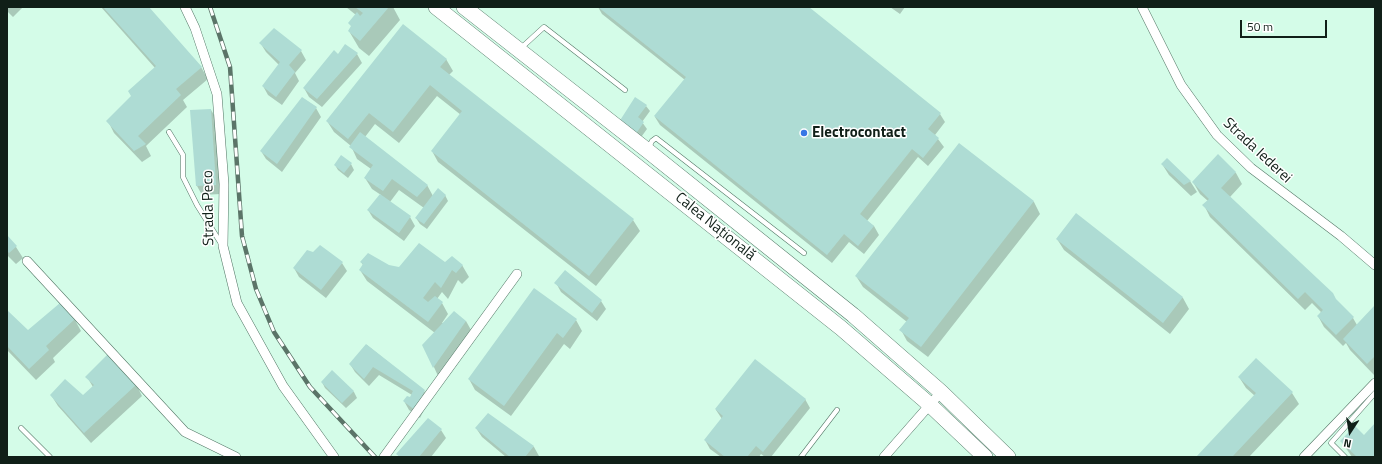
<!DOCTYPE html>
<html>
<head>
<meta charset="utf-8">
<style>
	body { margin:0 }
	#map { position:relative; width:1382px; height:464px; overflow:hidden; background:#d4fce8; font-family:"Titillium Web",sans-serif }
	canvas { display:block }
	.frame { position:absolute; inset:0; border:8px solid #101f18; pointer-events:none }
	.north { position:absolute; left:1330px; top:412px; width:40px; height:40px; -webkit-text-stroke:3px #fff; paint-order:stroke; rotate:192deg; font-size:11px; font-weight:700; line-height:16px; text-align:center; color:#101f18 }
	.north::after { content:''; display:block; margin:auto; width:14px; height:18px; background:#101f18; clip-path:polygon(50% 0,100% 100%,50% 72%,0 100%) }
	.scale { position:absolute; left:1240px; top:20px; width:87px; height:18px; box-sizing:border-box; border:2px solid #101f18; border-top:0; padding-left:5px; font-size:12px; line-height:14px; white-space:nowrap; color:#101f18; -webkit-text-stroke:3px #fff; paint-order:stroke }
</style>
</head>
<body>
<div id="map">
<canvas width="1382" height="464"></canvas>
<div class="frame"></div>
<div class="north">N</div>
<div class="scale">50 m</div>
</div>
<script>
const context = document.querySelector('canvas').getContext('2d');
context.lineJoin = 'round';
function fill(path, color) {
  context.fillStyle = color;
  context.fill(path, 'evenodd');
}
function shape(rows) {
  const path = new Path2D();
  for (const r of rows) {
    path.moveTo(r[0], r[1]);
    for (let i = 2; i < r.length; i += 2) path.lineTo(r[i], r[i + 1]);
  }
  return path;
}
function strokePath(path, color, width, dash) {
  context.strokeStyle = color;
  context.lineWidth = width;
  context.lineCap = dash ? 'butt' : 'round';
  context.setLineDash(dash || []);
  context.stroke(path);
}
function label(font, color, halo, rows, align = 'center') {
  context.font = font + ' "Titillium Web",sans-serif';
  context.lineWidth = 3;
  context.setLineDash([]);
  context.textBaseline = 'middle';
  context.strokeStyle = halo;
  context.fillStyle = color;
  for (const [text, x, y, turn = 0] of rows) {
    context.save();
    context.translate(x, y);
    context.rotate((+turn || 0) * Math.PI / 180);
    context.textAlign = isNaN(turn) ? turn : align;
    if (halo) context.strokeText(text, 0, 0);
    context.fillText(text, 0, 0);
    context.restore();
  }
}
const shadow = shape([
	[7,7,23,7,13,17,7,11],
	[101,7,147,7,201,67,208,79,183,100,187,107,146,146,151,156,142,162,114,133,108,121,132,97,155,68],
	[346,7,393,7,400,20,369,56,359,48,349,31,352,27,350,24,356,15],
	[598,7,807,7,940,114,945,122,935,135,944,147,928,166,918,157,867,221,874,226,879,235,864,254,849,242,832,263,660,125,655,117,685,80,602,14],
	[890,7,905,7,900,14],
	[274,30,301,51,306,60,295,73,299,81,282,105,268,95,263,86,279,65,266,52,261,44],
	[357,54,362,63,322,107,309,97,304,88,339,55],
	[446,59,453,71,449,75,633,220,640,231,596,286,438,162,432,151,461,115,437,96,399,143,375,124,365,137,427,185,433,196,445,195,448,201,427,229,420,224,416,218,424,208,399,190,390,202,410,217,415,226,404,241,373,218,368,210,381,195,372,189,365,178,371,169,357,159,351,146,334,132,327,121],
	[646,106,650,111,642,122,647,129,639,140,623,128],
	[316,108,321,117,282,172,266,159,261,151],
	[211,110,216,118,221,194,202,195,197,186,191,111],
	[959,144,1034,202,1040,214,928,357,907,341,901,330,907,322,863,287,856,276],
	[1218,156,1236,173,1242,184,1230,197,1353,318,1357,325,1375,306,1374,375,1350,350,1346,343,1343,346,1324,327,1318,316,1321,312,1312,303,1305,310,1210,217,1204,205,1208,201,1200,194,1193,182],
	[351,164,354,170,348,178,338,170,335,165],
	[1162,164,1190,181,1197,192,1191,196,1169,175],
	[1076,215,1183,298,1189,309,1170,334,1064,250,1057,239],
	[7,237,16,247,23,258,16,264,7,255],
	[361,262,399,268,445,264,462,265,469,277,462,284,458,280,448,299,442,292,437,299,442,303,448,314,442,323,466,321,471,330,438,376,424,345,435,333,367,281,360,270,363,265],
	[342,263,347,271,326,298,299,277,294,268],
	[556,283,601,301,606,309,597,321,561,292],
	[60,304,75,320,81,331,53,358,55,362,36,380,7,350,7,312,28,331],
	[576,320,582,331,570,349,564,344,511,416,475,390,469,379],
	[367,345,424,391,429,400,420,418,409,410,404,401,411,398,412,395,379,375,369,386,355,372,350,364],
	[332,372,354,392,357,398,346,408,325,388,322,382],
	[87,377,136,384,142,396,91,443,58,406,51,395,83,397,93,387],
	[1239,377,1292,393,1299,404,1249,457,1198,457,1255,396,1246,388],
	[805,399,810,408,771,457,765,457,761,454,759,457,721,457,710,449,705,440,722,419,716,410],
	[488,414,534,447,539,456,506,457,482,437,476,428],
	[1375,424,1375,457,1352,457,1341,441,1364,436],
	[441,430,446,438,431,457,399,457,398,454]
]);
const building = shape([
	[103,7,149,7,202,67,176,89,181,95,138,136,146,144,134,151,106,121,131,96,128,91,156,66],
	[355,7,389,7,360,41,348,31,351,26,348,23,357,12,360,16,363,13],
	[598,7,809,7,941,113,928,129,939,138,923,158,912,149,860,214,874,226,858,246,844,234,827,255,654,116,686,77],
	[403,24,447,59,440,67,634,219,589,276,431,151,462,111,430,85,393,132,369,113,348,139,326,121],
	[274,28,302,50,289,65,295,72,276,97,262,86,280,62,259,43],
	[345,44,358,53,317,99,303,88,334,50,338,54],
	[302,97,317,107,277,164,260,151],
	[635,97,647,105,638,117,644,122,635,135,619,122],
	[211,109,216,185,196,186,190,110],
	[360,132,428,185,417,197,392,179,383,191,364,178,373,165,349,147],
	[959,143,1034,201,921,347,899,330,909,318,855,276],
	[1218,154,1236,172,1221,188,1333,293,1336,299,1354,317,1336,335,1317,316,1323,310,1305,292,1298,299,1202,205,1209,199,1192,182],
	[341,155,352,163,344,173,334,165],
	[1167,158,1191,181,1184,185,1161,164],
	[438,188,446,195,424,224,415,218],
	[380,194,411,216,399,233,367,210],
	[1076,213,1183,297,1163,323,1056,239],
	[7,235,17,246,9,253,7,251],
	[419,243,445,262,452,256,463,265,456,273,452,270,441,288,435,282,423,298,428,302,435,296,443,302,428,322,359,270,363,264,360,262,368,253,389,265,399,267],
	[320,245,343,262,321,290,293,268,307,250,313,252],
	[565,270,602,300,592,313,554,283],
	[534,288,577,319,563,338,557,333,504,406,468,379],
	[60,303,75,319,46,346,49,350,29,369,7,346,7,310,28,330],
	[1375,305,1375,356,1367,364,1343,339],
	[454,311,466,321,433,368,422,345],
	[366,344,425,390,415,410,403,401,407,396,410,397,413,391,373,367,364,379,349,364],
	[108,354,137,384,84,433,50,395,65,379,83,395,94,385,85,377],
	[1256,358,1293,392,1232,457,1196,457,1256,393,1238,377],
	[755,359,806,399,763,452,756,446,747,457,725,457,704,440,723,416,715,409],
	[332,370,354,391,342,403,321,382],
	[488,413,534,446,525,457,510,457,475,428],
	[428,418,442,429,419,457,400,457,396,454],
	[1375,423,1375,457,1357,457,1340,441,1355,426,1364,435]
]);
const lane = shape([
	[520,49,544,27,625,90],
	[169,132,183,155,183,177,197,205,222,245],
	[648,149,652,141,656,138,804,253],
	[21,428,50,457],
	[801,457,837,410],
	[1345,457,1331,443,1375,393]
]);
const street = shape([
	[185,7,195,28,217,94,224,184,223,246,237,303,283,386,334,457],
	[1142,7,1181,85,1217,135,1251,168,1341,236,1375,265],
	[27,261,185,432,236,457],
	[384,457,517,274],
	[884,457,941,392],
	[1304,457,1375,383]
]);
const primary = shape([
	[436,7,841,328,929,404,985,457],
	[464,7,648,151,853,315,941,392,1008,457]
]);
const rail = shape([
	[210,7,230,67,242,236,256,289,274,332,310,387,375,457]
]);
const markers = [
	[804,133,4,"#3876e5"]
];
const poiNames = [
	["Electrocontact",812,133]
];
const streetNames = [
	["Strada Iederei",1257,151,43],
	["Strada Peco",209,208,-91],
	["Calea Națională",715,227,39]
];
fill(shadow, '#0003');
fill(building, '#aedcd4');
strokePath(lane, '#537766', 5.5);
strokePath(street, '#537766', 10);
strokePath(primary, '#537766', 16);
strokePath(lane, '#fff', 4.5);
strokePath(street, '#fff', 9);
strokePath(primary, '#fff', 15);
strokePath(rail, '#5b7468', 4.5);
strokePath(rail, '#fff', 3, [9]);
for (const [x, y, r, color] of markers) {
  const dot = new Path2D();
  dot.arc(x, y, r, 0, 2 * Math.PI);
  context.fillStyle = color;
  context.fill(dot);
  strokePath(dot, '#fff', 1.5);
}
label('bold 15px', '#101f18', '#fff', poiNames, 'left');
label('15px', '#101f18', '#fff', streetNames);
</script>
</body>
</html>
